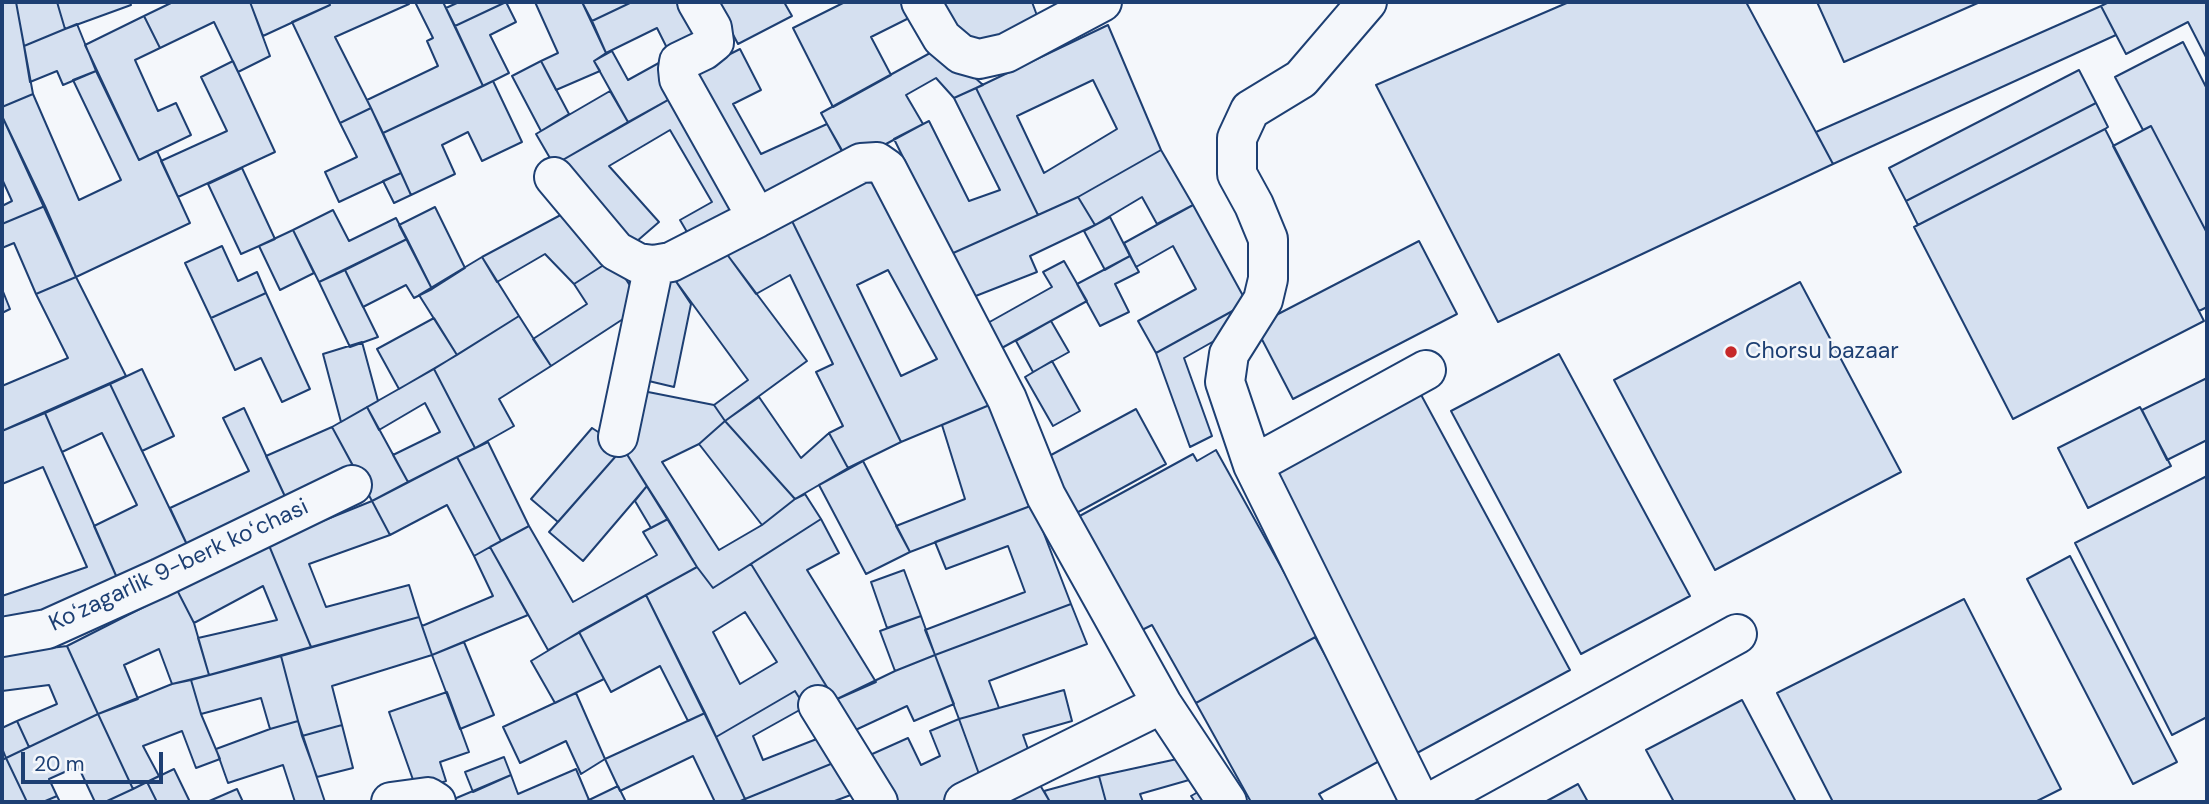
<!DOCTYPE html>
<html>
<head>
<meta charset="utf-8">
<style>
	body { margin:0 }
	#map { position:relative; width:2209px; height:804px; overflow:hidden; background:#f4f7fb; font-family:"DM Sans",sans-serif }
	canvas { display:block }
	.frame { position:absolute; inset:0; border:4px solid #1d3f73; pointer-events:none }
	.scale { position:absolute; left:21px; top:752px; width:142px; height:32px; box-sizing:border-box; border:4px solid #1d3f73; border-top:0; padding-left:9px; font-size:21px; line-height:24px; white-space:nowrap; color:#1d3f73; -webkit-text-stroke:5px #f4f7fb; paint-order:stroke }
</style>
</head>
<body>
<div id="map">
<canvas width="2209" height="804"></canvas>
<div class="frame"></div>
<div class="scale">20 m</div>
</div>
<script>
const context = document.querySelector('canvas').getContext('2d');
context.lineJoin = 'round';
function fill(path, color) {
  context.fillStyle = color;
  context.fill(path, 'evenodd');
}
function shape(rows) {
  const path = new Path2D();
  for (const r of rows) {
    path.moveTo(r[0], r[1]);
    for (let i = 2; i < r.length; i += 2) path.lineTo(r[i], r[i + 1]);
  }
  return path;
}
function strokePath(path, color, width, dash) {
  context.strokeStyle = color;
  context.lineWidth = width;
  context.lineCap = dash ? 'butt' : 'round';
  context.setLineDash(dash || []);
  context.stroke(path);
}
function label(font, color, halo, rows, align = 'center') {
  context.font = font + ' "DM Sans",sans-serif';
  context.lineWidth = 5;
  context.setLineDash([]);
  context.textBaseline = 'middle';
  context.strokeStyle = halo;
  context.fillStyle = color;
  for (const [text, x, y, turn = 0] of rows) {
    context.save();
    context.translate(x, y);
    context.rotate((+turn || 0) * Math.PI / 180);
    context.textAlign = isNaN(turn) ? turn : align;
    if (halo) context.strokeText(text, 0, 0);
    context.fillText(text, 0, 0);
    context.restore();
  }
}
const building = shape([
	[2,2,16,2,33,94,2,107,2,2],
	[16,2,57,2,65,29,24,46,16,2],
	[57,2,130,2,131,5,65,29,57,2],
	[173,2,250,2,270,56,238,72,214,22,160,48,144,16,173,2],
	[250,2,329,2,330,5,263,36,250,2],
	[329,2,408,2,409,4,335,37,371,108,340,123,292,22,330,5,329,2],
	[415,2,443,2,483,86,383,133,367,100,438,66,427,41,433,38,415,2],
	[459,2,506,2,455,26,446,8,459,2],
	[506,2,516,22,490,35,509,73,483,86,455,26,506,2],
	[535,2,582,2,606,53,594,61,600,71,556,90,541,61,558,53,535,2],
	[582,2,632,2,592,21,582,2],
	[632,2,690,2,708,37,671,56,657,28,606,53,592,21,632,2],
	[716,2,784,2,792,16,738,44,716,2],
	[845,2,908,2,915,15,871,37,891,75,833,107,793,28,845,2],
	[943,2,1032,2,1039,21,969,48,943,2],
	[1569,2,1746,2,1833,164,1498,322,1376,85,1569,2],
	[1817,2,1980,2,1844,62,1817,2],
	[2109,2,2207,2,2207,59,2188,22,2126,54,2101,6,2109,2],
	[2101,6,2116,35,1833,164,1816,132,2101,6],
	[144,16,160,48,135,60,158,111,176,103,191,135,139,160,85,45,144,16],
	[77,24,96,71,63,85,57,71,30,82,24,46,77,24],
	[1108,25,1161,150,1078,197,1038,215,976,88,1108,25],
	[1093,80,1117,129,1044,173,1017,116,1093,80],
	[2183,42,2207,89,2207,233,2151,126,2143,130,2115,77,2183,42],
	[941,47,983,85,954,98,936,78,906,95,923,124,849,164,821,113,941,47],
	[740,49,761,90,733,104,761,154,827,124,847,159,760,199,691,74,740,49],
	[612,51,628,80,666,59,684,91,628,122,594,61,612,51],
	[233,61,275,152,178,197,161,161,227,131,201,77,233,61],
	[541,61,569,114,541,131,512,76,541,61],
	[2079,70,2096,103,1906,201,1889,168,2079,70],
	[96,71,139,160,157,151,190,223,76,277,2,116,2,107,33,94,79,200,121,180,73,80,96,71],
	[493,81,522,142,482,161,468,132,442,145,455,174,411,195,383,133,493,81],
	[976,88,1038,215,951,254,894,139,929,121,969,201,1000,190,954,98,976,88],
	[610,91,628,122,554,165,536,134,610,91],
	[684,91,751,212,694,244,680,220,712,202,670,130,609,166,659,222,629,248,554,165,684,91],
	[2096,103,2108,127,2105,129,1918,225,1906,201,2096,103],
	[371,108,401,173,339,202,325,172,357,157,340,123,371,108],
	[2,116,45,206,2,224,2,206,12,201,2,179,2,116],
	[2151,126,2207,233,2207,307,2199,311,2113,146,2151,126],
	[2105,129,2204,321,2013,419,1914,227,2105,129],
	[1161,150,1193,205,1157,224,1142,197,1095,225,1078,197,1161,150],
	[242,168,275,239,241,254,208,184,242,168],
	[401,173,411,195,394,203,383,181,401,173],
	[859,181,890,185,999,401,901,442,791,219,859,181],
	[888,270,937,359,901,376,857,285,888,270],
	[1078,197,1095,225,1030,256,1037,272,968,299,951,254,1078,197],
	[1193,205,1247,303,1156,353,1138,321,1196,289,1173,246,1136,267,1124,243,1193,205],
	[45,206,76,277,36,294,14,243,2,248,2,224,45,206],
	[435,207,465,268,432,289,399,225,435,207],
	[333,210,349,241,396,218,407,239,319,282,293,230,333,210],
	[570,210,613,259,574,284,545,254,497,282,482,257,570,210],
	[1110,217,1130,256,1105,270,1084,231,1110,217],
	[791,219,901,442,848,468,829,433,843,426,816,372,833,364,790,275,756,294,726,253,791,219],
	[293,230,314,273,280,290,259,246,293,230],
	[407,239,432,289,414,298,406,285,363,307,345,270,407,239],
	[1419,241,1457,314,1293,399,1255,326,1419,241],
	[222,246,238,281,257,272,266,293,211,318,185,263,222,246],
	[726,253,807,361,725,421,714,405,748,380,675,280,726,253],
	[1130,256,1139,272,1115,284,1129,312,1100,326,1077,284,1130,256],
	[482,257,519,316,457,355,419,295,482,257],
	[613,259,643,306,551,366,533,339,587,304,574,284,613,259],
	[1064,261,1087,301,1000,349,986,324,1052,287,1043,272,1064,261],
	[345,270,378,337,350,347,319,282,345,270],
	[76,277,126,376,2,431,2,386,68,358,36,294,76,277],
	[675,280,691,304,674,387,636,378,659,283,675,280],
	[1800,282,1901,472,1715,570,1614,380,1800,282],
	[2,289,10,309,2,313,2,289],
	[266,293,310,389,282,402,261,358,235,370,211,318,266,293],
	[1238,308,1246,323,1184,358,1212,436,1190,447,1156,353,1238,308],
	[519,316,551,366,499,399,514,426,475,448,434,369,519,316],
	[434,318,457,355,399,389,377,349,434,318],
	[1051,321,1069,352,1033,372,1016,341,1051,321],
	[362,342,378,401,341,422,323,354,362,342],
	[1559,354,1690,596,1581,654,1451,411,1559,354],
	[1052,361,1080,411,1053,426,1025,377,1052,361],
	[142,369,174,436,142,451,110,384,142,369],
	[434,369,475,448,408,482,393,455,440,432,425,403,379,430,367,407,434,369],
	[2207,378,2207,440,2167,460,2142,410,2207,378],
	[110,384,190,551,121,587,94,526,137,505,102,433,62,452,45,413,110,384],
	[643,391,714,405,725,421,699,444,662,462,719,550,762,525,795,499,805,494,821,519,713,588,697,567,623,448,643,391],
	[1419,391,1570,670,1417,753,1266,474,1419,391],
	[759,397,801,458,829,433,848,468,795,499,725,421,759,397],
	[999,401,1033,505,910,552,896,526,965,499,942,425,999,401],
	[367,407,408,482,372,501,332,427,367,407],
	[2140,407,2171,466,2088,508,2058,448,2140,407],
	[244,408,289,505,190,551,170,508,249,471,223,418,244,408],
	[1136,409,1166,464,1071,516,1040,461,1136,409],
	[45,413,121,587,2,629,2,596,87,567,43,467,2,484,2,431,45,413],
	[725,421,795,499,762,525,699,444,725,421],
	[332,427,357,473,289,505,266,456,332,427],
	[592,428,623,448,558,522,531,499,592,428],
	[488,442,529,526,501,541,457,457,488,442],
	[623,448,647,486,583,561,549,532,623,448],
	[1216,450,1319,635,1196,703,1152,625,1128,637,1065,524,1193,454,1197,461,1216,450],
	[457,457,501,541,474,556,447,505,390,535,372,501,457,457],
	[863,461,910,552,866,574,819,485,863,461],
	[2207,476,2207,717,2172,735,2075,543,2207,476],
	[647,486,668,519,651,528,635,501,647,486],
	[372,501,390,535,309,564,326,607,409,585,419,617,311,647,268,543,372,501],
	[1033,505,1071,604,935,655,925,630,1025,592,1008,546,946,569,935,542,1033,505],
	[668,519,697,567,548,650,490,547,529,526,573,602,657,555,643,532,668,519],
	[821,519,839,553,807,570,876,682,835,700,751,564,821,519],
	[268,543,311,647,209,675,198,638,277,620,263,586,194,623,177,590,268,543],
	[490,547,528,615,432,655,422,626,493,596,474,556,490,547],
	[2070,556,2177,762,2133,784,2027,579,2070,556],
	[751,564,830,692,805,707,795,691,716,737,646,595,697,567,713,588,751,564],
	[745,612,777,662,740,684,713,632,745,612],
	[904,570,921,616,887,628,871,582,904,570],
	[177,590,194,623,209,675,172,684,159,649,124,665,138,699,98,714,67,646,177,590],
	[646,595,705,713,688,721,660,666,611,692,579,632,646,595],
	[1964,599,2061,789,2035,802,1833,802,1777,693,1964,599],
	[1071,604,1087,644,989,681,999,708,959,719,935,655,1071,604],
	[921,616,935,655,895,671,880,631,921,616],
	[419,617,432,655,332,686,342,725,302,736,281,656,419,617],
	[579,632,604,679,555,703,531,661,579,632],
	[1315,637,1383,759,1319,794,1324,802,1251,802,1196,703,1315,637],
	[464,642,494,715,460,729,432,655,464,642],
	[67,646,98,714,29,747,17,721,57,704,49,685,2,691,2,654,67,646],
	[935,655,954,704,914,721,907,706,849,733,835,700,895,671,935,655],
	[281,656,298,721,270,729,261,698,201,714,191,680,281,656],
	[191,680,201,714,220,759,196,768,182,731,143,746,159,776,133,789,98,714,172,684,191,680],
	[1064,690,1072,721,1023,735,1034,766,983,785,959,719,1064,690],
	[795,691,805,707,753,736,763,760,832,733,843,759,745,799,716,737,795,691],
	[447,692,469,752,440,762,446,781,417,791,389,712,447,692],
	[576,693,605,759,581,774,566,741,520,763,503,727,576,693],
	[1742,700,1796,802,1674,802,1646,750,1742,700],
	[705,713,745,799,738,802,715,802,693,756,620,791,605,759,705,713],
	[98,714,133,789,105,802,95,802,78,766,49,779,57,796,43,802,27,802,6,758,98,714],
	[959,719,983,785,945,802,893,802,870,755,908,738,921,765,940,756,930,731,959,719],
	[17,721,29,747,6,758,2,748,2,728,17,721],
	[298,721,325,802,295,802,283,765,228,783,216,749,270,729,298,721],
	[342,725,353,768,317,777,302,736,342,725],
	[1191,756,1196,778,1140,794,1143,802,1106,802,1099,776,1191,756],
	[504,757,511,775,473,792,465,772,504,757],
	[6,758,27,802,2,802,2,760,6,758],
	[843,759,856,793,832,802,746,802,745,799,843,759],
	[174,769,190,802,157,802,147,782,174,769],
	[576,769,589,800,585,802,456,802,454,799,511,775,518,794,576,769],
	[1099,776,1106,802,1050,802,1044,791,1099,776],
	[147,782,157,802,105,802,133,789,147,782],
	[1212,784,1222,802,1195,802,1191,796,1212,784],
	[1578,784,1588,802,1545,802,1578,784],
	[1040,785,1050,802,988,802,1040,785],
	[618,786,626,802,585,802,589,800,618,786],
	[237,789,243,802,207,802,237,789],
	[57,796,60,802,43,802,57,796]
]);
const minor = shape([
	[697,2,712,28,714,42,704,50,679,62,678,69,679,79,757,218,861,163,877,162,887,169,1007,399,1046,496,1162,704,1227,802],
	[921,2,942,38,961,54,979,59,1006,53,1102,2],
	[1367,2,1301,79,1250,110,1237,138,1237,174,1254,205,1268,239,1268,279,1263,300,1229,354,1225,382,1253,465,1420,802],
	[554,177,616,251,638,263,654,265,671,262,757,218],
	[618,437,654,265],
	[1253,465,1426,370],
	[2,637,47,629,160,578,352,485],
	[818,705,878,802],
	[391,802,428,797,436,802],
	[964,802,1162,704],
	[1431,802,1737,634]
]);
const markers = [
	[1731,352,7,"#c62828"]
];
const poiNames = [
	["Chorsu bazaar",1745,352]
];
const streetNames = [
	["Koʻzagarlik 9-berk koʻchasi",179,566,-25]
];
fill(building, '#d5e0f0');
strokePath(building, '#1d3f73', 2);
strokePath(minor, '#1d3f73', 42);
strokePath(minor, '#f4f7fb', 38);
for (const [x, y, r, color] of markers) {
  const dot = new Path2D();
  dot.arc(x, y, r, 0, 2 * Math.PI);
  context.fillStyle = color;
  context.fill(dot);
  strokePath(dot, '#f4f7fb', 2.5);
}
label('23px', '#1d3f73', '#f4f7fb', poiNames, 'left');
label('23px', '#1d3f73', '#f4f7fb', streetNames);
</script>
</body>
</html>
